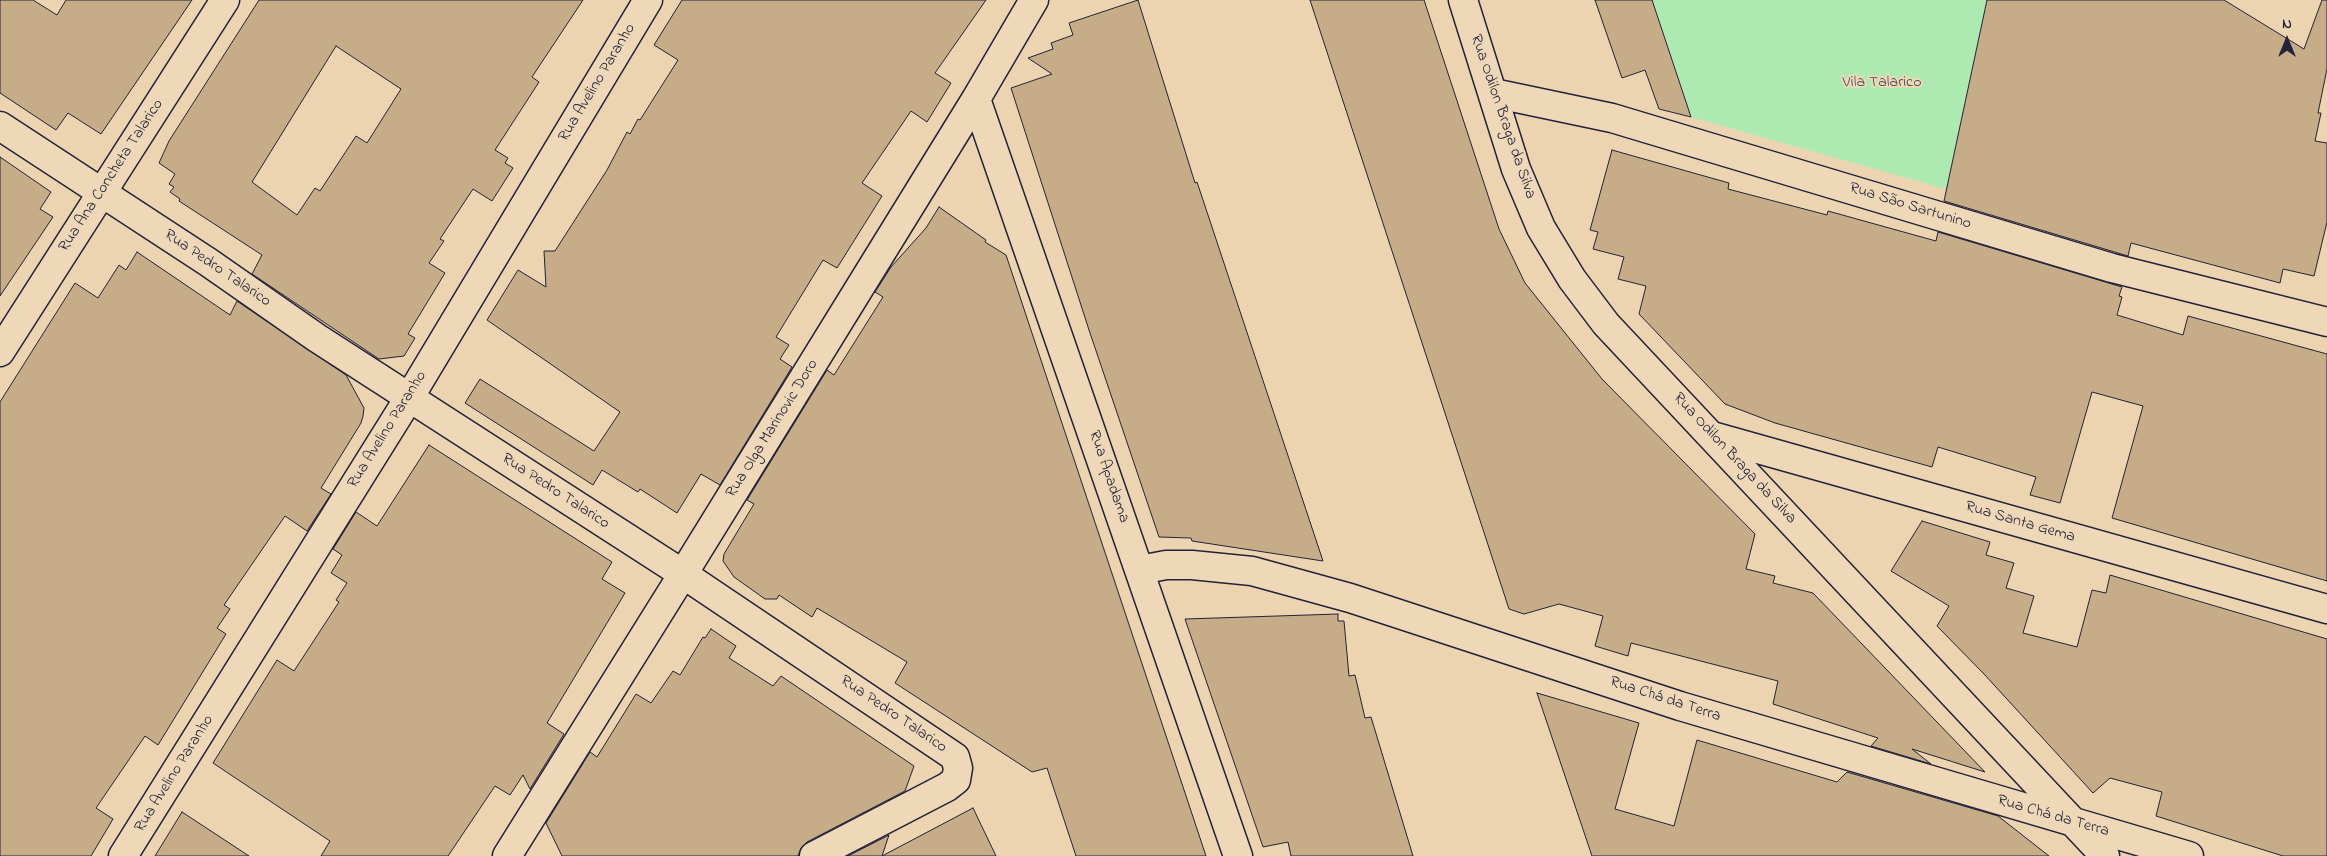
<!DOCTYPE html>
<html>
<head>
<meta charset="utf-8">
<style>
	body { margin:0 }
	#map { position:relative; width:2327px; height:856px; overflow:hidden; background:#ecd4b0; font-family:"Indie Flower",sans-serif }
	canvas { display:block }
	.north { position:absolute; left:2262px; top:15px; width:50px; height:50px; -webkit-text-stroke:4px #eed8b7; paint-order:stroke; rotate:0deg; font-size:14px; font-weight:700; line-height:20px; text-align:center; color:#22223b }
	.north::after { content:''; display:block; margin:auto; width:18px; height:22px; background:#22223b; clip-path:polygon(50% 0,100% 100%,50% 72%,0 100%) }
</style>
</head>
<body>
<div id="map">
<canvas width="2327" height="856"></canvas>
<div class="north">N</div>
</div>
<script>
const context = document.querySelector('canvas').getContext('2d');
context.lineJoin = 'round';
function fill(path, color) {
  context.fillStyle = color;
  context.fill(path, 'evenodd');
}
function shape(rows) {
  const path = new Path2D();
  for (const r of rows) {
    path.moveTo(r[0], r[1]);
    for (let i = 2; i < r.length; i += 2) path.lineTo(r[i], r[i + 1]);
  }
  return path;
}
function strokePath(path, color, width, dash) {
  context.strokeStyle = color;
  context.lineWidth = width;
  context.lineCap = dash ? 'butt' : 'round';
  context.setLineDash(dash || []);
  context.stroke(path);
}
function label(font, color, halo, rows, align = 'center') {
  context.font = font + ' "Indie Flower",sans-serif';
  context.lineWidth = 4;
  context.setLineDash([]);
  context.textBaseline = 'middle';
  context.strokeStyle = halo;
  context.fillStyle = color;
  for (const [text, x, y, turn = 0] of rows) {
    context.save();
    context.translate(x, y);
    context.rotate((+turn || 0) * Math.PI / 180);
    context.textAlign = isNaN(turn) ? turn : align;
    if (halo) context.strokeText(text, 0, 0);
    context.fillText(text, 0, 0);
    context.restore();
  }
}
const green = shape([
	[1652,0,1989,0,1946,189,1691,117]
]);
const building = shape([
	[0,0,33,0,57,15,66,0,192,0,101,134,68,113,56,130,0,93,0,0],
	[259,0,583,0,532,77,539,82,495,150,508,158,505,163,513,168,492,201,473,189,440,239,444,241,429,263,445,273,408,334,415,338,404,356,379,359,252,274,262,255,179,201,180,199,170,192,174,187,169,184,175,174,159,163,169,141,259,0],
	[336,46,401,89,367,143,356,136,320,191,315,188,297,215,252,182,336,46],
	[682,0,986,0,935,73,951,83,927,122,911,111,862,183,882,196,837,268,823,260,776,337,789,345,780,359,792,367,720,485,701,474,677,513,640,489,638,492,602,470,593,485,465,403,480,379,594,451,620,412,487,320,518,270,546,287,544,251,555,251,607,170,627,132,630,134,638,119,640,120,678,60,654,45,682,0],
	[1138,0,1195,183,1197,182,1323,561,1192,541,1191,538,1159,537,1089,330,1011,88,1052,74,1028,58,1053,49,1051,43,1073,35,1069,23,1138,0],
	[1310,0,1424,0,1499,229,1525,283,1602,379,1755,534,1746,569,1775,576,1773,583,1813,593,1985,772,1912,749,1931,764,1871,746,1878,738,1773,704,1778,681,1631,643,1628,656,1595,646,1603,616,1559,604,1524,614,1509,609,1310,0],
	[1595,0,1652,0,1691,117,1659,109,1645,70,1622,78,1595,0],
	[1987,0,2224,0,2304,49,2322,0,2327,0,2327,69,2318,113,2321,113,2315,141,2327,143,2327,222,2314,276,2283,269,2280,283,2131,243,2128,256,1944,201,1987,0],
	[1612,150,1729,183,1728,189,1827,215,1828,211,1936,241,1938,232,2122,287,2119,296,2122,297,2117,315,2183,335,2188,316,2327,354,2327,581,2112,518,2143,406,2092,392,2060,503,2030,495,2036,477,1938,447,1932,467,1775,423,1725,404,1639,314,1646,286,1618,279,1624,257,1593,249,1598,232,1590,230,1612,150],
	[0,157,51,192,40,209,53,217,0,296,0,157],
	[939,207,986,240,985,242,1006,255,1206,856,1076,856,1047,768,1032,772,895,683,907,662,817,608,812,617,779,595,777,599,765,599,734,577,723,561,724,554,754,504,747,500,827,370,834,375,883,297,875,292,891,267,926,228,939,207],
	[137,252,230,315,237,301,346,375,364,408,363,416,361,423,321,488,331,494,307,531,285,516,224,605,230,609,217,628,226,634,158,745,145,736,96,808,113,819,91,856,0,856,0,402,75,283,98,298,119,265,126,270,137,252],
	[429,445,612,562,602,579,625,593,547,723,564,734,530,789,523,775,510,795,495,786,448,856,321,856,330,841,213,763,277,660,294,671,339,602,336,600,347,583,331,573,342,555,333,549,356,512,377,526,429,445],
	[1922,521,1990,542,1986,555,2014,563,2006,588,2034,596,2023,633,2077,647,2092,590,2106,593,2110,575,2327,639,2327,856,2283,856,2156,816,2162,792,2110,778,2093,793,1984,674,1937,626,1949,606,1891,571,1922,521],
	[1338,614,1338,621,1344,621,1349,676,1355,675,1365,718,1371,717,1413,856,1291,856,1288,842,1263,847,1185,619,1338,614],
	[711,629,736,646,729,658,773,686,781,676,914,766,905,791,807,842,801,848,798,856,562,856,546,823,590,752,597,757,636,694,651,703,673,671,680,675,703,637,705,638,711,629],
	[1537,693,1639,723,1615,809,1674,826,1697,740,1837,782,1847,772,1998,816,2049,856,1592,856,1537,693],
	[973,808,996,856,848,856,889,835,882,856,973,808],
	[182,812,249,856,155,856,182,812]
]);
const street = shape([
	[1463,0,1516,169,1541,228,1572,279,1606,324,2105,856],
	[1493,93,1612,118,2112,268,2327,322],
	[976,99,1238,856],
	[0,126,208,262,317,338,683,574,955,757,958,768,956,780,947,787,814,856],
	[0,352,225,0],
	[1712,436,2327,609],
	[1140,570,1166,565,1192,565,1252,571,1350,598,1680,706,2189,856],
	[123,856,409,398,648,0],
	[507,856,683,574,976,99,1034,0]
]);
const streetNames = [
	["Rua Avelino Paranho",598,83,-59],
	["Rua Odilon Braga da Silva",1502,117,71],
	["Rua Ana Concheta Talarico",112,176,-57],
	["Rua São Sartunino",1910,207,17],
	["Rua Pedro Talarico",217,269,34],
	["Rua Olga Marinovic Doro",773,429,-58],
	["Rua Avelino Paranho",388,430,-58],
	["Rua Odilon Braga da Silva",1734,459,47],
	["Rua Apadama",1108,477,71],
	["Rua Pedro Talarico",555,492,33],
	["Rua Santa Gema",2020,523,16],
	["Rua Chá da Terra",1665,700,18],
	["Rua Pedro Talarico",893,715,34],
	["Rua Avelino Paranho",175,774,-58],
	["Rua Chá da Terra",2053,817,16]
];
const parkNames = [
	["Vila Talarico",1882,83]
];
fill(green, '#adeab1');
fill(building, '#c7ac88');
strokePath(building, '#22223b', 1);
strokePath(street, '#22223b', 31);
strokePath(street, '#eed8b7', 28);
label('16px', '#22223b', '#eed8b7', streetNames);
label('16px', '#3e4a53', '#eed8b7', parkNames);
</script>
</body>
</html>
